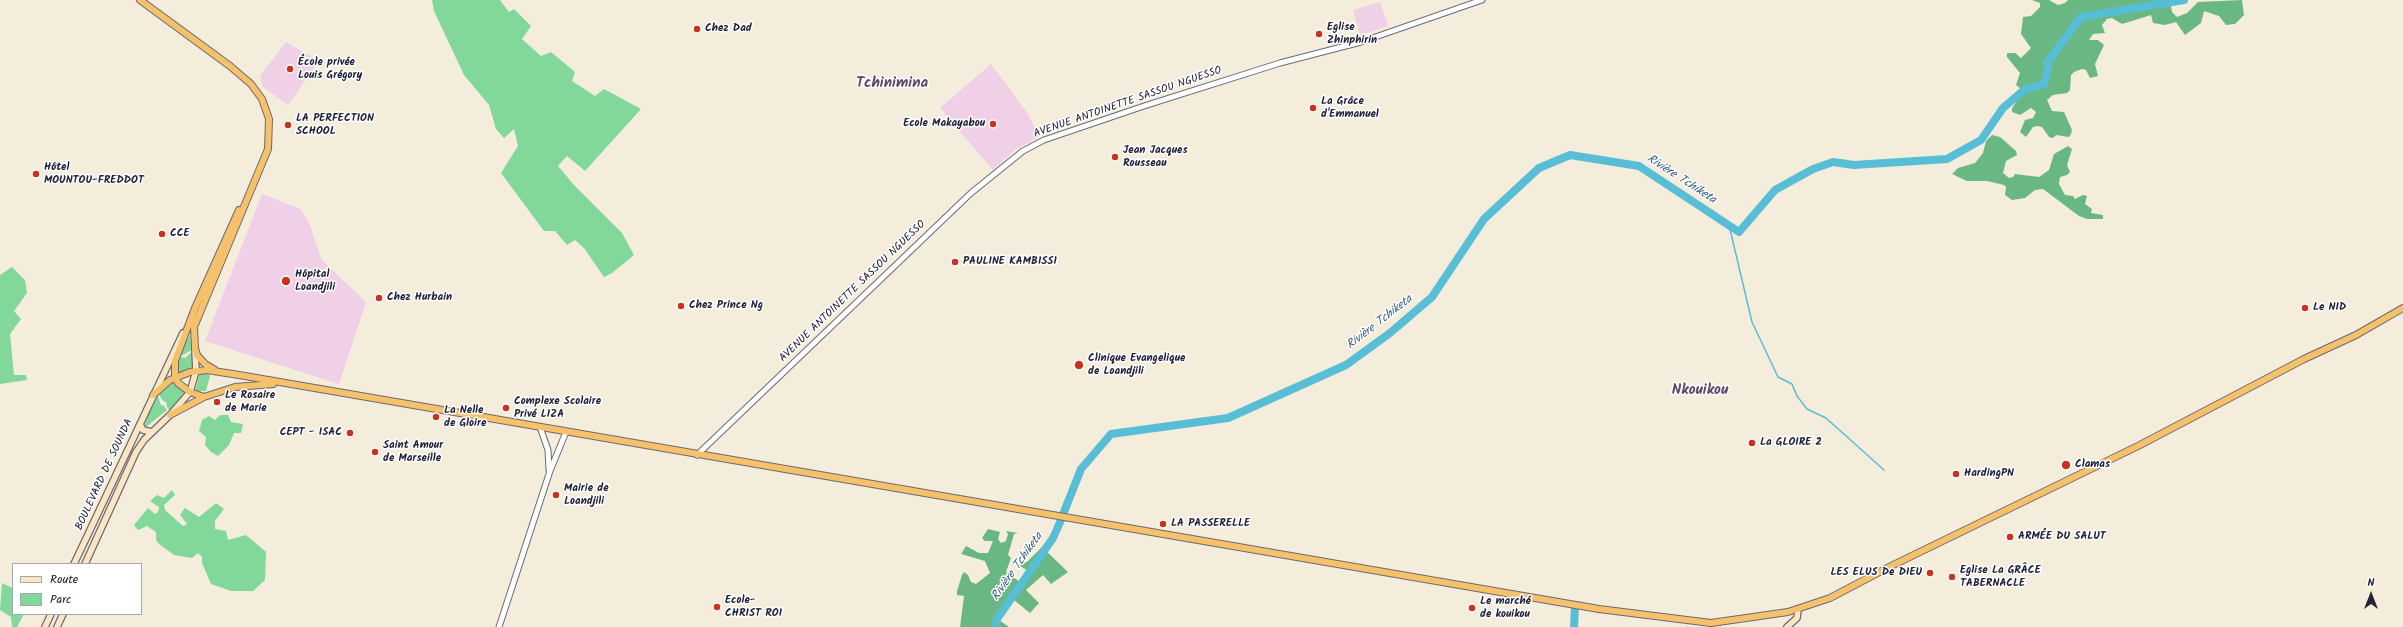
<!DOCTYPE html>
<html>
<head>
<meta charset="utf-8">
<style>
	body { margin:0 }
	#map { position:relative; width:2403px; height:627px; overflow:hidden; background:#f4eddb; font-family:Kalam,sans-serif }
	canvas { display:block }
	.legend { position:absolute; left:12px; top:563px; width:130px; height:52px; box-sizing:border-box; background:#fff; border:1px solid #a7a7b1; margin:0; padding:5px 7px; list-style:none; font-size:12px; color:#22223b }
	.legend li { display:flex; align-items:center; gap:8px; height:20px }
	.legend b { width:20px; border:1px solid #a7a7b1 }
	.north { position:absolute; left:2351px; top:575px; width:40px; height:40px; -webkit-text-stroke:3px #fff; paint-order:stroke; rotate:0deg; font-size:11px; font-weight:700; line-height:16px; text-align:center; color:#22223b }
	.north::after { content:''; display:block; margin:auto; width:14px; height:18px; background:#22223b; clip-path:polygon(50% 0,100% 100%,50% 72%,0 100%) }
</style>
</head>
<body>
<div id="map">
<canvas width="2403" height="627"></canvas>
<ul class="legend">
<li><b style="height:5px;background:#fbe6c4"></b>Route</li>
<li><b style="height:11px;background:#82d89b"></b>Parc</li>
</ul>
<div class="north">N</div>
</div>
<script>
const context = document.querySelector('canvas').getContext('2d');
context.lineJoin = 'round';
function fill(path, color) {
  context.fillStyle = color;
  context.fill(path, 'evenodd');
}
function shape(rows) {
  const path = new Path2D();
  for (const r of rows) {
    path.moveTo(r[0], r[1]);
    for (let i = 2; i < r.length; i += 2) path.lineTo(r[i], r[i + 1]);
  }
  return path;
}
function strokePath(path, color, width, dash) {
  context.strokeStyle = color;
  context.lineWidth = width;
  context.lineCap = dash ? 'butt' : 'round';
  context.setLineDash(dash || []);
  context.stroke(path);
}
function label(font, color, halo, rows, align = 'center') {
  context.font = font + ' Kalam,sans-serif';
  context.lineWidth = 3;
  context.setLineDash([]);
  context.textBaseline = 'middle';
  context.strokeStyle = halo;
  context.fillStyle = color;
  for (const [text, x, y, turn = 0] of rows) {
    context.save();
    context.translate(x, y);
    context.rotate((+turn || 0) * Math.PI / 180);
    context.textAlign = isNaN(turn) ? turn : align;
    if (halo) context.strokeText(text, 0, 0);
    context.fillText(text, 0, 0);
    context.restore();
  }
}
const built = shape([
	[1380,2,1388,26,1360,35,1353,10],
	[286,42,319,61,288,105,263,87,260,76],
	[991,64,1026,111,1040,137,1016,149,993,170,940,108],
	[262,194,300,209,309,223,322,260,366,302,339,384,205,341]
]);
const green = shape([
	[432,0,500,0,509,12,514,9,531,26,522,39,541,56,551,52,575,72,572,81,595,96,604,89,641,109,585,171,567,156,558,166,574,185,622,233,634,255,612,273,604,277,584,248,575,240,567,245,555,231,544,231,501,173,518,146,514,129,504,138,496,129,489,105,464,75,434,11],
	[12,267,25,280,27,293,14,311,21,319,10,334,14,375,26,375,27,380,0,384,0,275],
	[190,334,192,350,179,357],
	[192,352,194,364,191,368,178,374,178,359,183,357,185,358],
	[200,373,208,373,210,376,206,391,195,391],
	[174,381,185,392,178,402,169,410,166,405,167,403,162,400,159,394],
	[158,396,161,405,164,406,167,410,146,427,145,424,149,413],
	[220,415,228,415,231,422,243,424,241,433,234,433,229,445,218,456,211,452,205,445,206,437,199,431,202,420,209,416,215,420],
	[172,490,175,495,164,505,165,510,183,526,187,524,180,515,185,508,199,517,216,503,224,509,215,521,215,529,226,531,228,540,246,535,266,552,265,580,253,591,231,591,211,584,202,563,202,557,198,553,192,558,174,555,159,544,156,540,156,532,147,526,138,530,134,525,148,508,155,514,158,512,159,507,150,501,157,495,164,498],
	[2,583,13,588,13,614,24,614,17,627,12,627,11,617,0,610]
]);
const forest = shape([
	[2032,0,2049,0,2058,5,2065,3,2068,0,2170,0,2172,12,2177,17,2187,13,2198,2,2242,0,2244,15,2235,24,2226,25,2219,16,2204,11,2201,23,2185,35,2176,22,2165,25,2153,23,2151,15,2122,24,2112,18,2107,19,2102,25,2105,33,2093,34,2089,40,2098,40,2104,45,2095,64,2098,76,2090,78,2086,70,2082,69,2074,72,2071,75,2070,90,2067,93,2053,95,2047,100,2052,111,2064,112,2072,130,2071,134,2069,137,2056,135,2053,138,2049,137,2042,127,2038,126,2033,127,2026,137,2020,132,2025,120,2033,118,2036,112,2031,108,2020,115,2012,112,2012,108,2019,98,2020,88,2016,85,2020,73,2007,57,2007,53,2015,53,2021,58,2031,48,2021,34,2023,17,2031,16,2040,7,2040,3],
	[1992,135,2000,137,2016,151,2017,155,2006,161,2003,173,2009,178,2013,177,2015,174,2039,177,2049,170,2054,154,2068,146,2072,149,2067,165,2070,172,2067,175,2060,177,2059,184,2065,195,2073,196,2075,199,2083,195,2087,196,2085,204,2092,209,2091,213,2103,215,2103,219,2087,219,2079,216,2043,189,2035,190,2025,198,2012,200,2005,195,2006,187,2004,185,1987,181,1967,181,1952,174,1958,168,1975,163,1983,153,1986,141],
	[988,529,1000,532,998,539,1001,543,1006,541,1008,534,1006,531,1018,533,1014,534,1008,555,1011,558,1006,572,1020,582,1027,570,1018,565,1020,560,1025,563,1028,561,1042,547,1068,572,1051,584,1043,575,1026,590,1039,603,1030,613,1009,596,996,618,1009,627,960,627,964,596,957,595,957,591,962,575,964,572,968,575,971,582,976,584,990,573,985,561,961,554,966,546,979,553,988,553,993,541,985,541,982,538]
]);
const stream = shape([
	[1729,225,1752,322,1778,377,1792,384,1797,396,1807,409,1826,418,1884,470]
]);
const river = shape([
	[1064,512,1081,469,1111,434,1228,418,1346,365,1390,333,1432,297,1484,219,1539,168,1570,155,1639,166,1739,232,1775,190,1813,169,1833,162,1854,165,1947,159,1981,140,2003,108,2024,90,2044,84,2048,69,2047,63,2081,17,2184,0],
	[995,627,997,619,1053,538,1061,520],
	[1574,627,1575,608]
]);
const tertiary = shape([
	[540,427,548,450,549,470],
	[697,455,971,193,1023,151,1044,140,1144,106,1280,63,1361,42,1482,0],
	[499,627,550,471,566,432]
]);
const secondary = shape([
	[140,424,143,430,152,432],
	[74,564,183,333],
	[85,564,136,452,144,440,170,415,190,392,196,371,195,350],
	[45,627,51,614],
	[57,627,63,614],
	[1787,627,1797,618,1798,610]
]);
const trunk = shape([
	[140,0,230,66,251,84,262,99,269,119,268,149,194,327,195,348,197,355,205,364,215,370],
	[153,395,170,380,190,372,207,370,239,375,1599,609,1711,623,1788,612,1830,598,1889,567,2138,446,2304,359,2356,335,2403,308],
	[204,397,190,392,178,383,175,378,175,361,195,308,239,210],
	[170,415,204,397,235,387,273,384]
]);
const markers = [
	[697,29,4,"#c8321e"],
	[1319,34,4,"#c8321e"],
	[290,69,4,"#c8321e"],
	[1313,108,4,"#c8321e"],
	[993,124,4,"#c8321e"],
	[288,125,4,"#c8321e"],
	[1115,157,4,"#c8321e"],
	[36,174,4,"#c8321e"],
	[162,234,4,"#c8321e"],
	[955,262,4,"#c8321e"],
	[286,281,5,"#c8321e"],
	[379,298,4,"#c8321e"],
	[681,306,4,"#c8321e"],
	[2305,308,4,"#c8321e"],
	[1079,365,5,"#c8321e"],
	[217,402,4,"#c8321e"],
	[506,408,4,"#c8321e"],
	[436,417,4,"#c8321e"],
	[350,433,4,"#c8321e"],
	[1752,443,4,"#c8321e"],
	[375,452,4,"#c8321e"],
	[2066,465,5,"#c8321e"],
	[1956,474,4,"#c8321e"],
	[556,495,4,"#c8321e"],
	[1163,524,4,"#c8321e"],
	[2010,537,4,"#c8321e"],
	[1930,573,4,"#c8321e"],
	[1952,577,4,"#c8321e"],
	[717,607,4,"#c8321e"],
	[1472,608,4,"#c8321e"]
];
const poiNames = [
	["Eglise",1327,28],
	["Zhinphirin",1327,41],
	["Chez Dad",705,29],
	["École privée",298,63],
	["Louis Grégory",298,76],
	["La Grâce",1321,102],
	["d'Emmanuel",1321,115],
	["LA PERFECTION",296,119],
	["SCHOOL",296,132],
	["Ecole Makayabou",985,124,"right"],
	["Jean Jacques",1123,151],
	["Rousseau",1123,164],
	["Hôtel",44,168],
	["MOUNTOU-FREDDOT",44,181],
	["CCE",170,234],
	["PAULINE KAMBISSI",963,262],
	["Hôpital",295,275],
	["Loandjili",295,288],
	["Chez Hurbain",387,298],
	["Chez Prince Ng",689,306],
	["Le NID",2313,308],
	["Clinique Evangelique",1088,359],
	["de Loandjili",1088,372],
	["Le Rosaire",225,396],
	["de Marie",225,409],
	["Complexe Scolaire",514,402],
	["Privé LIZA",514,415],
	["La Nelle",444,411],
	["de Gloire",444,424],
	["CEPT - ISAC",342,433,"right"],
	["La GLOIRE 2",1760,443],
	["Saint Amour",383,446],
	["de Marseille",383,459],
	["Clamas",2075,465],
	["HardingPN",1964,474],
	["Mairie de",564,489],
	["Loandjili",564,502],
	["LA PASSERELLE",1171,524],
	["ARMÉE DU SALUT",2018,537],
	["Eglise La GRÂCE",1960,571],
	["TABERNACLE",1960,584],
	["LES ELUS De DIEU",1922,573,"right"],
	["Ecole-",725,601],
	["CHRIST ROI",725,614],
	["Le marché",1480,602],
	["de kouikou",1480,615]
];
const streetNames = [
	["AVENUE ANTOINETTE SASSOU NGUESSO",1128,103,-19],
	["AVENUE ANTOINETTE SASSOU NGUESSO",853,292,-44],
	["BOULEVARD DE SOUNDA",105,475,-65]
];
const waterNames = [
	["Rivière Tchiketa",1681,180,33],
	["Rivière Tchiketa",1380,323,-38],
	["Rivière Tchiketa",1018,567,-55]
];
const districtNames = [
	["Tchinimina",892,84],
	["Nkouikou",1700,391]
];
fill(built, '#efd0e6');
fill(green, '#82d89b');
fill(forest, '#69b883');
strokePath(stream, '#57bed5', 1.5);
strokePath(river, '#57bed5', 8);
strokePath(tertiary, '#6c6973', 7);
strokePath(secondary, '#6c6973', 8);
strokePath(trunk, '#6c6973', 8);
strokePath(tertiary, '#fff', 5);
strokePath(secondary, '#fbe6c4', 5.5);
strokePath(trunk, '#f6c16b', 6);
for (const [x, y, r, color] of markers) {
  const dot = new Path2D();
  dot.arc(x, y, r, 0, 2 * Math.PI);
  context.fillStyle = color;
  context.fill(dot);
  strokePath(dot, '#fff', 1.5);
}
label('bold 11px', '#22223b', '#fff', poiNames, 'left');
label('11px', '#22223b', '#fff', streetNames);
label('italic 12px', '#376079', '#fff', waterNames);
label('bold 15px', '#5d496c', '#fff', districtNames);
</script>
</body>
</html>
